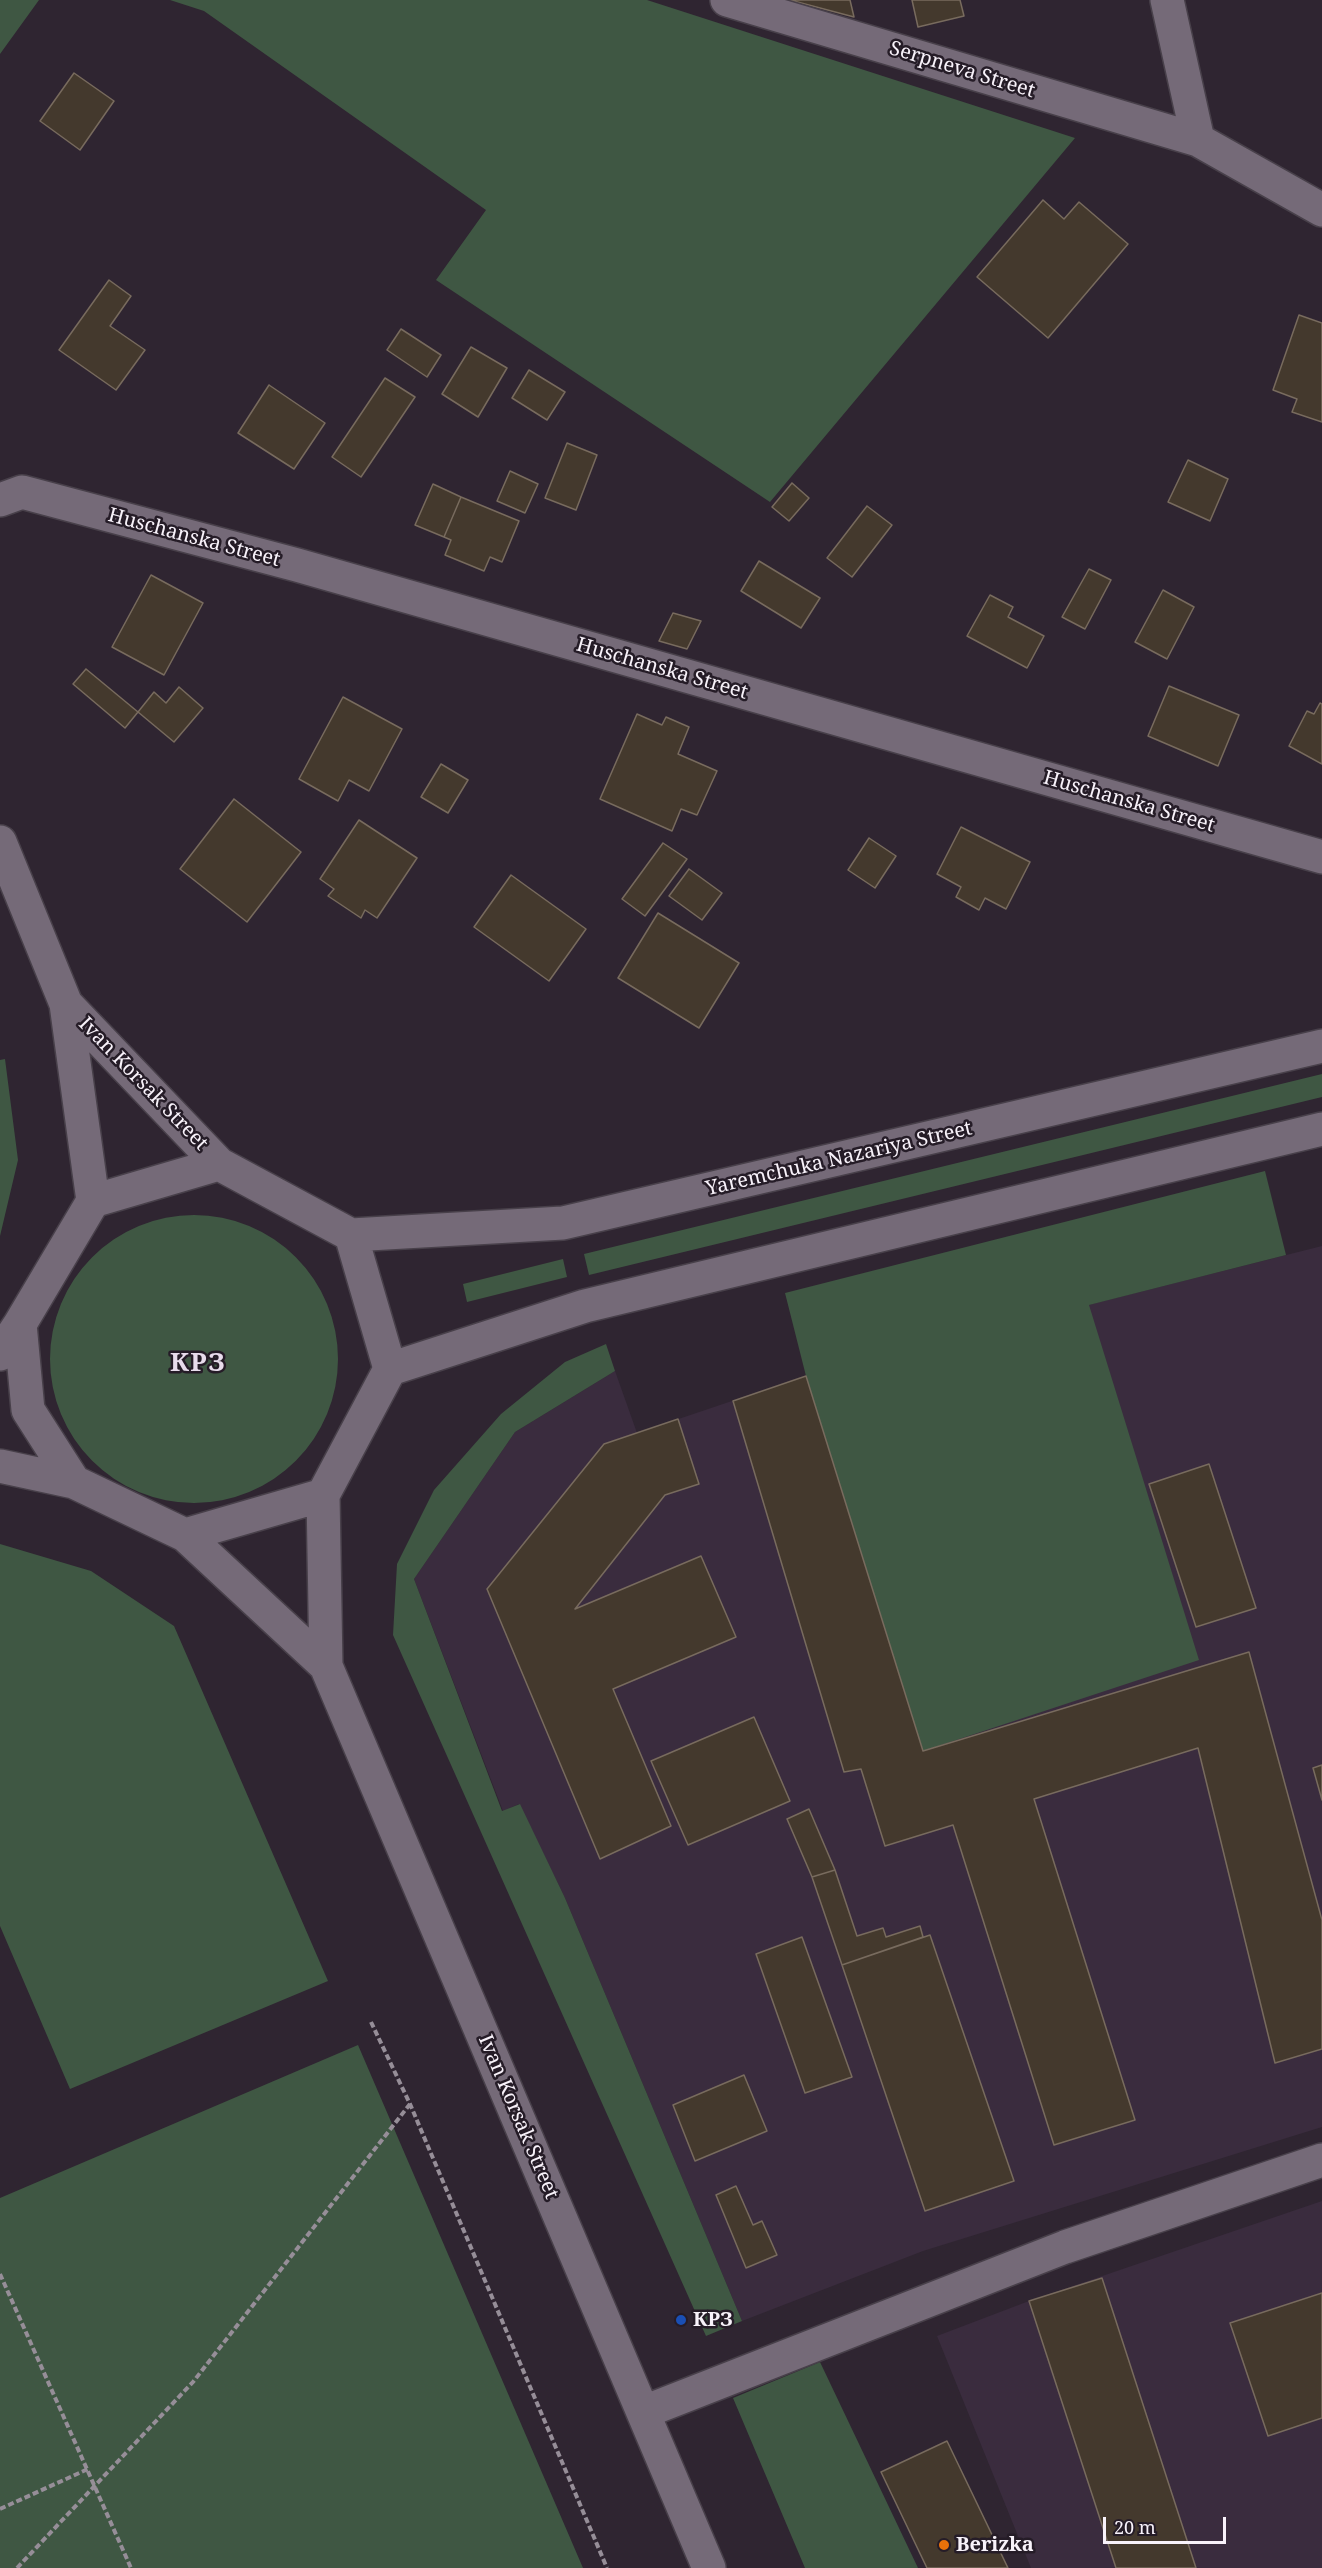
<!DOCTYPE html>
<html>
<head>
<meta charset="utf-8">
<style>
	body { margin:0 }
	#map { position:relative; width:1322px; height:2568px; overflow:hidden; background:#2f2531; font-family:"Noto Serif",serif }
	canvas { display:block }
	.scale { position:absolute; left:1103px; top:2517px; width:123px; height:27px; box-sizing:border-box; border:3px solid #f8f2fa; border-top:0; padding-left:8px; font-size:18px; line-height:21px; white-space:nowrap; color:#f8f2fa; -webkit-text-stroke:4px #251c27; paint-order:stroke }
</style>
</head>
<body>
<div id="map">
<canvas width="1322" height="2568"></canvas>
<div class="scale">20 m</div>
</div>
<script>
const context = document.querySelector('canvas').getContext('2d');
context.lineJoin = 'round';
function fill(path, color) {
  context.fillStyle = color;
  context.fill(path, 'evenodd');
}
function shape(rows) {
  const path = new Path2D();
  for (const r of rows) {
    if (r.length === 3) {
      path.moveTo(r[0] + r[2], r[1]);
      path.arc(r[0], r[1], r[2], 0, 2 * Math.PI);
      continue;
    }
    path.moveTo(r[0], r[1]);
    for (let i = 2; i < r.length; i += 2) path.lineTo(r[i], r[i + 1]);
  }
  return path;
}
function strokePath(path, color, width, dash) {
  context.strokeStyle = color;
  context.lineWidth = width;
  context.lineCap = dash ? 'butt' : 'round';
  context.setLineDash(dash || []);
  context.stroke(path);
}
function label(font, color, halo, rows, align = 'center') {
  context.font = font + ' "Noto Serif",serif';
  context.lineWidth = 5;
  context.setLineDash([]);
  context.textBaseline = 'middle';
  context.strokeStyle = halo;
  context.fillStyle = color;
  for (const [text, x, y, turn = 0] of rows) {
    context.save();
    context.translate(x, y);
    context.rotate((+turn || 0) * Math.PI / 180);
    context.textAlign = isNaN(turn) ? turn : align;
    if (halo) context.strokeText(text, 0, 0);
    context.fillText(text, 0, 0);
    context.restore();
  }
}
const built = shape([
	[1322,1246,1322,2127,923,2251,742,2321,565,1898,519,1804,503,1811,414,1579,515,1432,615,1371,637,1433,806,1376],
	[1322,2201,1322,2568,1031,2568,937,2336,1029,2301]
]);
const green = shape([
	[0,0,39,0,0,54],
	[170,0,647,0,1075,138,770,502,436,280,486,210,204,11],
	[5,1059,18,1160,0,1236,0,1060],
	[1322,1074,1322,1097,589,1275,584,1254],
	[1265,1171,1286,1255,1089,1305,1199,1660,923,1751,806,1376,785,1293],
	[194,1359,144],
	[563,1259,567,1277,467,1302,463,1284],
	[606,1344,615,1371,515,1432,414,1579,502,1811,520,1804,565,1898,742,2321,706,2336,393,1635,397,1564,434,1490,501,1414,565,1362],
	[0,1544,91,1571,174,1626,328,1981,70,2089,0,1926],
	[358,2045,583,2568,0,2568,0,2198],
	[820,2362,918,2568,805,2568,733,2398]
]);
const building = shape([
	[790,0,850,0,854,17,790,0],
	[912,0,960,0,964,16,918,27,912,0],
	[74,73,114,101,80,150,40,121,74,73],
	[1043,200,1064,219,1079,202,1128,244,1048,338,977,277,1043,200],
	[109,280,131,296,110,326,145,350,116,390,59,350,109,280],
	[1299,315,1322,323,1322,422,1292,412,1297,399,1273,390,1299,315],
	[401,329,441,355,427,377,387,350,401,329],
	[471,347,507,368,478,417,442,394,471,347],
	[529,370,565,392,547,420,512,398,529,370],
	[385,378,415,397,361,477,332,457,385,378],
	[269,385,325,423,294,469,238,433,269,385],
	[567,443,597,455,576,510,545,498,567,443],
	[1188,460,1228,479,1210,521,1168,502,1188,460],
	[510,471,538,484,525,513,497,501,510,471],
	[792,483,809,498,789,521,772,507,792,483],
	[433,484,461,497,444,537,415,525,433,484],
	[461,497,519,521,502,562,490,557,484,571,445,555,451,540,444,537,461,497],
	[867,506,892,525,852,577,827,558,867,506],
	[759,561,820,598,801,628,741,591,759,561],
	[1089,569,1111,580,1085,629,1062,617,1089,569],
	[151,575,203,603,164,675,112,647,151,575],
	[1163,590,1194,607,1167,659,1135,642,1163,590],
	[990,595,1013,607,1008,617,1044,636,1027,668,967,636,990,595],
	[673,613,701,621,687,649,659,641,673,613],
	[86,669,138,712,125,728,73,684,86,669],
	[1169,686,1239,715,1218,766,1148,736,1169,686],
	[179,687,203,708,174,742,138,712,154,692,166,703,179,687],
	[343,697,402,729,369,791,349,780,338,801,299,779,343,697],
	[1320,703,1322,704,1322,764,1289,746,1307,711,1314,714,1320,703],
	[637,714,662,725,666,717,689,727,678,754,717,771,697,815,681,809,672,831,600,799,637,714],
	[441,764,468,780,448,813,421,797,441,764],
	[234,799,301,852,247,922,180,869,234,799],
	[359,820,417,858,377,918,365,910,361,918,328,896,334,889,320,879,359,820],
	[961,827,1030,862,1006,909,985,898,979,910,956,897,961,887,937,874,961,827],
	[869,838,896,856,875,888,848,870,869,838],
	[663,843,687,859,645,916,622,899,663,843],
	[689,869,722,893,702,920,669,896,689,869],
	[511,875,586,929,549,981,474,927,511,875],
	[658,913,739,963,699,1028,618,978,658,913],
	[806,1376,923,1751,1249,1652,1322,1920,1322,2049,1275,2063,1198,1748,1034,1799,1135,2120,1054,2145,953,1825,885,1846,861,1769,844,1772,733,1401,806,1376],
	[678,1419,699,1484,665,1495,575,1609,701,1556,736,1637,613,1689,671,1826,600,1859,487,1589,604,1444,678,1419],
	[1209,1464,1256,1608,1196,1627,1149,1484,1209,1464],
	[754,1717,790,1801,688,1845,651,1761,754,1717],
	[1322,1765,1322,1800,1313,1768,1322,1765],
	[809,1809,835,1870,812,1877,787,1819,809,1809],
	[835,1870,857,1936,883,1928,886,1937,920,1926,923,1937,842,1965,812,1877,835,1870],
	[930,1935,1014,2181,925,2211,842,1965,930,1935],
	[802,1937,852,2077,805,2093,756,1954,802,1937],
	[744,2075,767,2131,695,2161,673,2105,744,2075],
	[736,2186,753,2225,762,2221,777,2255,746,2268,716,2195,736,2186],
	[1102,2278,1196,2568,1116,2568,1029,2301,1102,2278],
	[1322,2293,1322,2418,1268,2436,1230,2323,1322,2293],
	[947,2441,1008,2568,927,2568,881,2472,947,2441]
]);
const path = shape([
	[371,2022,410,2104,607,2568],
	[0,2274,131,2568],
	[0,2509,88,2469],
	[17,2568,193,2382,410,2104]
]);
const minor = shape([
	[727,0,1198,140,1322,210],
	[1167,0,1198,140],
	[0,500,22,492,297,565,1322,857],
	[0,842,66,1004,93,1201],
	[66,1004,219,1164],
	[351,1235,563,1223,1322,1046],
	[0,1354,20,1324,93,1201,219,1164,351,1235,390,1369,323,1495,185,1535,74,1482,28,1410,20,1324],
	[390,1369,585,1306,1322,1129],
	[0,1466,74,1482],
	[323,1495,326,1666,709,2568],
	[185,1535,326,1666],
	[644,2412,1065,2247,1322,2160]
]);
const markers = [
	[681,2320,6,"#1a4fb4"],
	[944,2545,6,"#e8710a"]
];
const streetNames = [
	["Serpneva Street",962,70,17],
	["Huschanska Street",194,538,15],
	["Huschanska Street",662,669,16],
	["Huschanska Street",1129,802,16],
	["Ivan Korsak Street",143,1084,46],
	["Yaremchuka Nazariya Street",839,1159,-13],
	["Ivan Korsak Street",518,2117,67]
];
const poiNames = [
	["КРЗ",693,2320],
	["Berizka",956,2545]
];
const districtNames = [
	["КРЗ",198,1364]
];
fill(built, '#3a2c3e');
fill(green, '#3f5743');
fill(building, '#44392d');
strokePath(building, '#786b5e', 1.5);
strokePath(minor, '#48404a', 36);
strokePath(path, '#968e98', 4, [6, 3]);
strokePath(minor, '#756a78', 33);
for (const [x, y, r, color] of markers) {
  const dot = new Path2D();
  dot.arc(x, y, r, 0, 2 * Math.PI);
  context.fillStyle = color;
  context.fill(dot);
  strokePath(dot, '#251c27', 2);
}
label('20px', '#f8f2fa', '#251c27', streetNames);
label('bold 20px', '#f8f2fa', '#251c27', poiNames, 'left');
context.letterSpacing = '1.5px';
label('bold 26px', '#e8dcec', '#251c27', districtNames);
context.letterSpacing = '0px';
</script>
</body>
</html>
